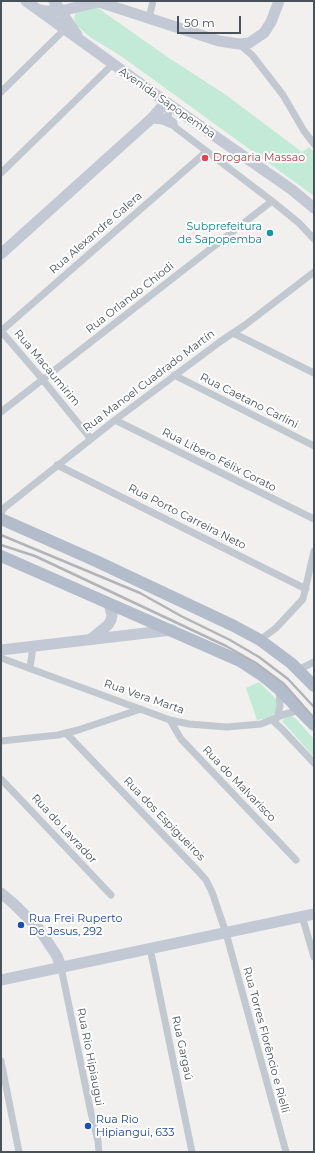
<!DOCTYPE html>
<html>
<head>
<meta charset="utf-8">
<style>
	body { margin:0 }
	#map { position:relative; width:315px; height:1153px; overflow:hidden; background:#f1f0ef; font-family:Montserrat,sans-serif }
	canvas { display:block }
	.frame { position:absolute; inset:0; border:2px solid #49515a; pointer-events:none }
	.scale { position:absolute; left:177px; top:16px; width:64px; height:18px; box-sizing:border-box; border:2px solid #49515a; border-top:0; padding-left:5px; font-size:12px; line-height:14px; white-space:nowrap; color:#49515a; -webkit-text-stroke:3px #fff; paint-order:stroke }
</style>
</head>
<body>
<div id="map">
<canvas width="315" height="1153"></canvas>
<div class="frame"></div>
<div class="scale">50 m</div>
</div>
<script>
const context = document.querySelector('canvas').getContext('2d');
context.lineJoin = 'round';
function fill(path, color) {
  context.fillStyle = color;
  context.fill(path, 'evenodd');
}
function shape(rows) {
  const path = new Path2D();
  for (const r of rows) {
    path.moveTo(r[0], r[1]);
    for (let i = 2; i < r.length; i += 2) path.lineTo(r[i], r[i + 1]);
  }
  return path;
}
function strokePath(path, color, width, dash) {
  context.strokeStyle = color;
  context.lineWidth = width;
  context.lineCap = dash ? 'butt' : 'round';
  context.setLineDash(dash || []);
  context.stroke(path);
}
function label(font, color, halo, rows, align = 'center') {
  context.font = font + ' Montserrat,sans-serif';
  context.lineWidth = 4;
  context.setLineDash([]);
  context.textBaseline = 'middle';
  context.strokeStyle = halo;
  context.fillStyle = color;
  for (const [text, x, y, turn = 0] of rows) {
    context.save();
    context.translate(x, y);
    context.rotate((+turn || 0) * Math.PI / 180);
    context.textAlign = isNaN(turn) ? turn : align;
    if (halo) context.strokeText(text, 0, 0);
    context.fillText(text, 0, 0);
    context.restore();
  }
}
const green = shape([
	[92,8,98,8,166,56,226,95,302,152,309,147,314,152,314,196,121,56,90,37,76,25,74,18,76,12],
	[259,682,277,700,277,706,275,714,267,718,257,720,246,688],
	[290,715,295,718,314,739,314,757,282,721,285,717]
]);
const street = shape([
	[149,18,153,1],
	[239,44,252,55,283,95,304,131,314,144],
	[1,92,65,29],
	[170,105,168,110,169,119,176,128,272,201,299,223,314,239],
	[1,173,113,64],
	[1,331,206,152],
	[1,331,38,374,91,439],
	[233,333,314,373],
	[174,375,314,446],
	[1,412,272,201],
	[115,420,314,519],
	[57,465,306,589],
	[1,513,4,508,115,420,221,341,245,325,314,272],
	[260,640,276,628,303,599,314,551],
	[1,658,170,720,189,724,227,727,261,724,285,714,300,710],
	[30,668,33,646],
	[298,670,314,662],
	[277,718,280,706,279,690],
	[170,720,181,739,296,860],
	[272,720,282,729,314,763],
	[66,733,198,871,206,880,212,892,226,933,286,1152],
	[1,741,58,735,78,730,141,709],
	[1,779,111,895],
	[302,916,314,957],
	[150,948,192,1152],
	[61,967,91,1113,98,1141,99,1152],
	[1,1061,19,1152]
]);
const secondary = shape([
	[26,1,170,105,291,189,314,208],
	[54,1,77,35],
	[96,1,219,41,239,44,249,43,264,33,271,22,279,1],
	[41,10,45,11,61,11,98,2],
	[152,118,163,119,172,123],
	[1,254,152,118,166,102],
	[91,639,108,625,111,620,112,615,109,604],
	[1,650,172,630],
	[1,893,14,904,39,929,57,956,61,967],
	[1,980,314,914]
]);
const primary = shape([
	[1,519,96,561,234,626,260,640,291,663,314,686],
	[1,556,240,661,263,676,279,689,314,725]
]);
const rail = shape([
	[1,535,140,593,181,616,230,640,259,657,288,679,314,707],
	[1,545,35,556,226,646,256,663,284,684,314,718]
]);
const markers = [
	[205,158,4,"#e0444e"],
	[270,233,4,"#0f9aa8"],
	[21,925,4,"#1a4fb4"],
	[88,1126,4,"#1a4fb4"]
];
const streetNames = [
	["Avenida Sapopemba",167,103,35],
	["Rua Alexandre Galera",96,233,-41],
	["Rua Orlando Chiodi",130,298,-38],
	["Rua Macaumirim",47,368,50],
	["Rua Manoel Cuadrado Martín",149,381,-37],
	["Rua Caetano Carlini",249,401,27],
	["Rua Líbero Félix Corato",219,460,27],
	["Rua Porto Carreira Neto",187,517,27],
	["Rua Vera Marta",144,697,19],
	["Rua do Malvarisco",239,784,46],
	["Rua dos Espigueiros",164,819,46],
	["Rua do Lavrador",64,829,47],
	["Rua Torres Florêncio e Rielli",266,1040,75],
	["Rua Gargaú",182,1048,78],
	["Rua Rio Hipiaugui",90,1057,79]
];
const healthNames = [
	["Drogaria Massao",213,158]
];
const cultureNames = [
	["Subprefeitura",262,227],
	["de Sapopemba",262,240]
];
const transitNames = [
	["Rua Frei Ruperto",29,919],
	["De Jesus, 292",29,932],
	["Rua Rio",96,1120],
	["Hipiangui, 633",96,1133]
];
fill(green, '#c3ead6');
strokePath(street, '#c2c8cf', 7);
strokePath(secondary, '#c2c9d4', 11);
strokePath(primary, '#b2bccb', 12);
strokePath(rail, '#b2b4b9', 2.5);
for (const [x, y, r, color] of markers) {
  const dot = new Path2D();
  dot.arc(x, y, r, 0, 2 * Math.PI);
  context.fillStyle = color;
  context.fill(dot);
  strokePath(dot, '#fff', 1.5);
}
label('11px', '#49515a', '#fff', streetNames);
label('11px', '#be3a42', '#fff', healthNames, 'left');
label('11px', '#0d838f', '#fff', cultureNames, 'right');
label('11px', '#164399', '#fff', transitNames, 'left');
</script>
</body>
</html>
